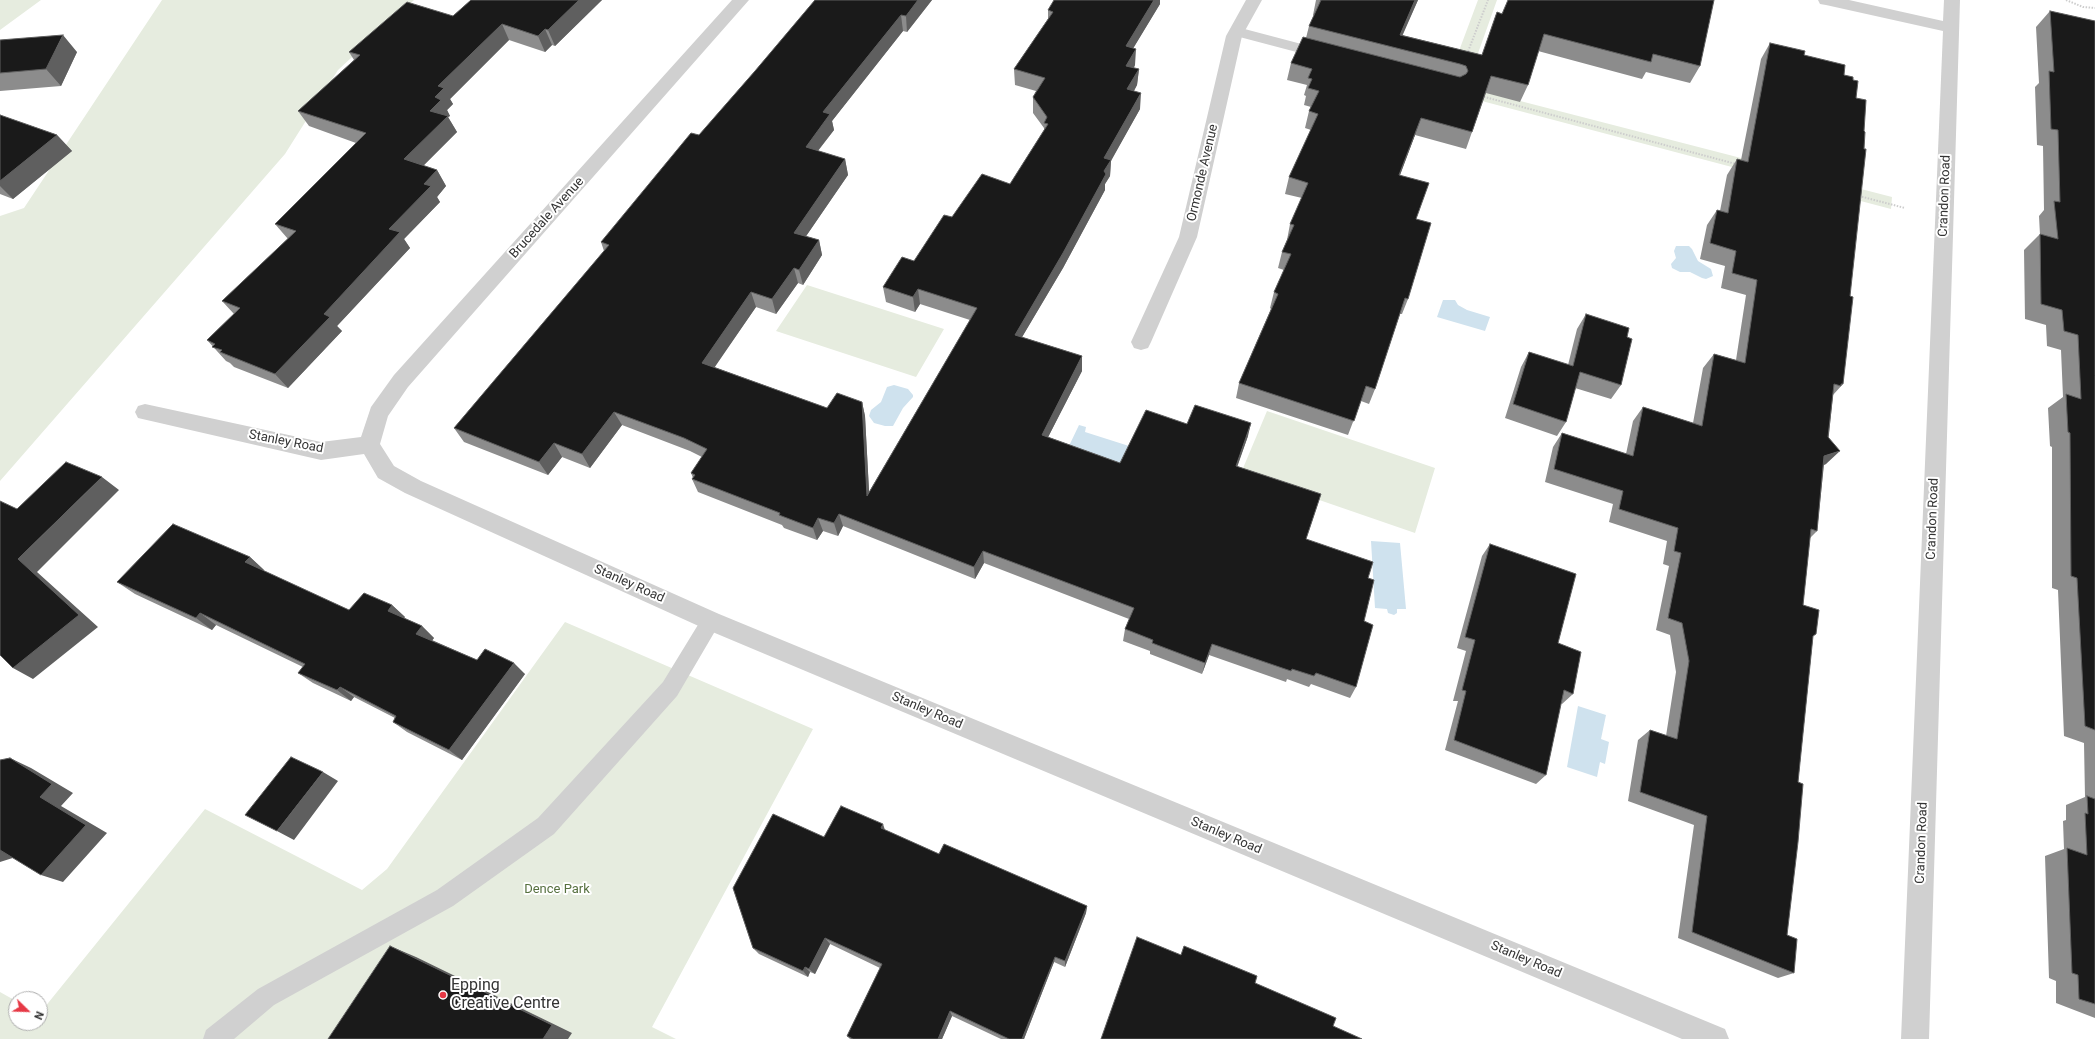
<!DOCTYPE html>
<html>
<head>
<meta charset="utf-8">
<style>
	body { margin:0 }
	#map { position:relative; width:2095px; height:1039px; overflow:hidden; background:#fff; font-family:Roboto,sans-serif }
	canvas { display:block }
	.north { position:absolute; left:8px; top:991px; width:40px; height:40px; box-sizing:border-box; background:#fff; border:1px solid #adadad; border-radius:50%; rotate:113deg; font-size:11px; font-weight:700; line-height:16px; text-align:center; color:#333 }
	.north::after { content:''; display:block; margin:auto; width:14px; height:18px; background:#e63946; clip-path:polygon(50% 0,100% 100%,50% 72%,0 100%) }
</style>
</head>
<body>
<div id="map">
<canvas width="2095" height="1039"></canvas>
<div class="north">N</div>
</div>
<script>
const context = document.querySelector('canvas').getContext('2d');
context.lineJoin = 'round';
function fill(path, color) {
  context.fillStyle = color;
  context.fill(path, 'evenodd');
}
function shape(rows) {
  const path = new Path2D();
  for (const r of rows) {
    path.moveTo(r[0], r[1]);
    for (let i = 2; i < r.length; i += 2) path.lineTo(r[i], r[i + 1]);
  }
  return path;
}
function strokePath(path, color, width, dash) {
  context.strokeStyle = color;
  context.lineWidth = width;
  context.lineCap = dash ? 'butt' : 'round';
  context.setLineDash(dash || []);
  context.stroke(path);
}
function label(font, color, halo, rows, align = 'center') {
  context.font = font + ' Roboto,sans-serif';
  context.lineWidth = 4;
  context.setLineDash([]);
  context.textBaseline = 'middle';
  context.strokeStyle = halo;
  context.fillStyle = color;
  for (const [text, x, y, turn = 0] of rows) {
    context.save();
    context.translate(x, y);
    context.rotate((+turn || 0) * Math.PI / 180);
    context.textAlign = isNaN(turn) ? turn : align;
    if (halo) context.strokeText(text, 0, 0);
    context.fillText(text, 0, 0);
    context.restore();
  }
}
const green = shape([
	[0,0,41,0,0,30],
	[162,0,414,0,338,70,285,154,0,481,0,216,24,208],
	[1478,0,1497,0,1466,87,1892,197,1891,209,1444,91],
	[807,285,944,329,916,377,776,331],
	[1267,411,1435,468,1415,533,1241,473],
	[565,622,813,729,652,1027,676,1039,0,1039,0,992,16,1001,16,1023,40,1023,40,1013,205,809,362,890,387,869]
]);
const water = shape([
	[1676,246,1689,246,1692,249,1698,261,1711,269,1713,276,1706,279,1702,278,1690,272,1680,272,1672,268,1671,264,1676,258,1674,251],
	[1443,300,1455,300,1458,305,1467,310,1490,317,1485,331,1437,317],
	[894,385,908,389,913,395,913,397,903,408,893,426,885,426,874,423,869,416,871,410,881,402,887,387],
	[1079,425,1086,427,1085,432,1129,446,1121,465,1068,448],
	[1371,541,1400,543,1406,609,1397,609,1397,613,1394,615,1388,613,1387,609,1375,608],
	[1578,706,1606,715,1601,739,1609,742,1605,764,1600,762,1597,777,1567,767]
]);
const path = shape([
	[2066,0,2083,7,2095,8],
	[1467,54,1488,0],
	[1481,96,1736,164],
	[1859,196,1905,208]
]);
const service = shape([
	[1237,27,1328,51,1330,54,1328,57,1323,59,1232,35,1230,32,1232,29,1237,27],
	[711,612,718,615,721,621,677,696,554,834,453,906,274,1005,234,1039,203,1039,206,1030,258,989,437,890,538,818,663,682,704,615,711,612]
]);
const minor = shape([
	[732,0,749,0,408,387,388,416,380,444,394,466,421,481,719,614,1725,1029,1729,1039,1682,1039,703,628,405,493,378,478,364,454,321,460,138,418,135,412,138,406,145,404,321,442,361,437,371,407,394,375,732,0],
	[1246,0,1262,0,1242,36,1197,237,1151,342,1148,348,1141,350,1134,348,1131,342,1179,237,1226,36,1246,0],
	[1818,0,1849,0,1943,21,1944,0,1960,0,1929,1039,1901,1039,1943,31,1826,5,1820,4,1818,0]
]);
const wall = shape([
	[471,0,602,0,555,46,552,45,545,52,509,40,450,99,453,104,447,110,450,116,448,117,457,132,423,166,437,170,446,186,437,197,440,202,404,239,410,248,337,326,342,331,288,388,234,367,230,363,226,361,207,340,234,314,222,301,288,239,275,224,356,143,309,126,298,111,354,60,349,52,453,16],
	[815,0,932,0,907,32,903,31,832,121,834,130,818,151,845,159,848,175,806,236,819,240,822,255,803,285,798,283,776,314,756,307,714,367,827,408,862,402,865,416,869,492,970,320,920,304,915,312,886,302,883,287,914,261,952,217,1010,184,1044,130,1044,128,1033,113,1033,97,1036,91,1015,85,1014,69,1048,19,1048,10,1160,4,1133,48,1135,65,1134,68,1139,69,1137,85,1134,91,1140,109,1111,160,1110,176,1105,184,1105,190,1063,268,1022,337,1082,356,1082,371,1048,437,1120,463,1187,424,1248,436,1237,466,1306,539,1368,578,1356,687,1350,698,1311,684,1309,687,1287,679,1286,682,1209,655,1202,674,1150,654,1150,651,1123,641,1125,629,1129,619,984,563,975,579,843,526,838,536,823,531,817,540,784,528,782,525,698,492,692,479,693,478,691,473,702,457,690,451,622,425,590,468,562,457,548,475,464,442,454,428,604,251,601,242,699,135,755,71],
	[1316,0,1418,0,1402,35,1482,55,1497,12,1700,66,1690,83,1646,72,1642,79,1538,51,1528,85,1520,102,1486,93,1472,132,1466,149,1415,135,1400,175,1416,219,1408,299,1402,314,1400,314,1375,389,1369,404,1361,401,1348,435,1236,398,1239,383,1271,309,1270,308,1274,292,1284,270,1278,268,1282,252,1287,240,1290,224,1302,198,1285,194,1289,177,1311,130,1305,128,1309,111,1311,107,1304,105,1306,96,1304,95,1307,85,1287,80,1291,63,1306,38,1309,26,1314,15,1313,15],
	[2050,11,2095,21,2095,1018,2056,1003,2056,981,2049,978,2045,856,2064,849,2063,821,2066,820,2066,805,2085,797,2084,743,2064,736,2058,590,2052,588,2052,447,2050,446,2048,408,2063,397,2061,350,2047,346,2046,325,2025,319,2024,250,2040,234,2040,235,2039,216,2044,210,2043,146,2037,145,2035,87,2039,83,2036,27],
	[0,40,77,52,61,86,0,91],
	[1770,43,1804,55,1853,80,1856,98,1850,296,1843,384,1833,395,1826,464,1824,465,1817,531,1810,538,1803,605,1813,637,1798,782,1787,935,1794,973,1778,978,1678,938,1694,825,1628,801,1638,740,1650,730,1666,736,1676,672,1670,635,1656,630,1669,566,1663,564,1667,541,1609,522,1613,504,1545,482,1553,447,1562,433,1626,454,1633,421,1643,407,1693,423,1703,368,1714,354,1736,360,1746,295,1721,288,1725,266,1700,259,1707,225,1717,210,1720,211,1727,175,1737,159,1741,160,1761,59],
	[0,115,57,135,72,151,13,199,0,194],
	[1586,314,1627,337,1621,385,1611,399,1575,388,1566,422,1557,436,1505,418,1521,367,1529,352,1568,365,1577,329],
	[1490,544,1558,643,1573,694,1562,704,1561,703,1546,775,1536,784,1445,750,1458,701,1453,701,1466,651,1457,648,1482,556],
	[250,557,264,570,263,571,349,610,392,605,405,617,404,618,422,626,434,638,432,640,477,660,525,674,462,760,407,732,393,722,395,718,354,697,351,701,313,683,298,673,303,667,216,625,212,630,135,594,117,582],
	[885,830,939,854,1087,906,1086,913,1065,967,1054,962,1024,1039,1001,1039,952,1016,942,1039,850,1039,847,1036,880,968,830,944,815,974,810,972,808,977,759,954,753,948,824,837]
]);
const shadedWall = shape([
	[579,0,602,0,555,46,548,30],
	[918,0,932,0,907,32,906,16],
	[1154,0,1160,0,1160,4,1125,62,1126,46],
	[1415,0,1418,0,1397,48,1400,35],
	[901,15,903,31,832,121,834,130,809,162,806,147,823,112],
	[502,24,509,40,450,99,453,104,447,110,450,116,448,117,457,132,414,175,404,159,430,111,435,97,438,86],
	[545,29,552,45,545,52,538,36],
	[63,35,77,52,61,86,46,69],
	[1136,49,1135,65,1125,82,1126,66],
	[1139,69,1137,85,1126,105,1127,89],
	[1141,93,1140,109,1111,161,1110,176,1105,184,1105,190,1063,268,1015,349,1015,335,1104,158],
	[1421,118,1415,135,1394,191,1399,175],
	[57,135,72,151,13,199,0,186,0,181],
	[845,159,848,175,798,248,794,233],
	[437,170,446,186,437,197,440,202,404,239,410,248,337,326,342,331,288,388,275,374,324,314,389,229,424,184],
	[819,240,822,255,803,285,799,270],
	[794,268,798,283,776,314,772,299],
	[918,289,920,304,915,312,913,297],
	[751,292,756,307,708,377,702,363],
	[1082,356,1082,371,1042,449,1042,435],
	[862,402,865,416,870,508,867,496],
	[614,412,622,425,590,468,582,454],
	[1251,423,1248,436,1233,479,1236,466],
	[554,443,562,457,548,475,539,462],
	[1840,451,1826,464,1811,470,1824,456],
	[102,477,119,490,37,572,98,627,33,679,13,668,18,559],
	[839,514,843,526,838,536,834,523],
	[818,518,823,531,817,540,813,528],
	[983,551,984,563,975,579,974,567],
	[250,557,264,570,260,575,245,562],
	[392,605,405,617,400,623,388,611],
	[200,613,216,625,212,630,196,618],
	[422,626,434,638,429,645,416,634],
	[1212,644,1209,655,1202,674,1205,663],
	[514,663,525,674,462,760,449,750],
	[340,687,354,697,351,701,337,690],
	[10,758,31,768,73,793,61,806,107,833,63,882,41,875,40,797],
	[323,772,338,781,294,840,277,831],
	[883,824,886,833,881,828],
	[0,849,19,856,0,862],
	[1087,906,1086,913,1065,967,1065,961],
	[825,938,830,944,815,974,809,969],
	[390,946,416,957,572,1033,568,1039,543,1039],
	[1055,957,1054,962,1024,1039,1022,1039],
	[805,967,810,972,808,977,803,971],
	[950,1011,952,1016,942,1039,938,1039]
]);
const building = shape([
	[471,0,579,0,548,30,545,29,538,36,502,24,438,86,444,88,435,97,441,100,430,111,448,116,404,159,437,170,424,184,431,186,389,229,400,232,324,314,330,317,275,374,220,352,222,350,212,347,215,344,207,340,240,308,222,301,296,231,275,224,366,133,298,111,360,55,349,52,407,2,453,16,471,0],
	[815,0,918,0,906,16,901,15,823,112,830,114,806,147,845,159,794,233,819,240,799,270,794,268,772,299,751,292,702,363,827,408,837,393,862,402,867,496,977,308,918,289,913,297,883,287,902,257,914,261,944,215,952,217,982,174,1010,184,1048,124,1044,123,1047,117,1033,97,1045,78,1014,69,1053,12,1048,10,1054,0,1154,0,1126,46,1136,49,1126,66,1139,69,1127,89,1141,93,1104,158,1111,160,1104,171,1106,174,1063,253,1015,335,1082,356,1042,435,1120,463,1146,410,1187,424,1195,405,1251,423,1236,466,1321,494,1306,539,1373,562,1368,578,1374,580,1364,621,1373,625,1356,687,1316,673,1314,676,1292,669,1291,671,1212,644,1205,663,1152,643,1153,640,1125,629,1134,608,983,551,974,567,839,514,834,523,818,518,813,528,779,515,780,513,692,479,695,475,691,473,707,449,684,438,614,412,582,454,554,443,539,462,454,428,609,245,601,242,691,133,699,135,755,71,815,0],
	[1321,0,1415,0,1400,35,1482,55,1497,12,1502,14,1508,0,1714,0,1700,66,1653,54,1651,62,1544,34,1528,85,1491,76,1472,132,1421,118,1399,175,1429,183,1416,219,1431,223,1408,299,1405,298,1375,389,1366,386,1354,421,1239,383,1278,294,1274,292,1291,254,1282,252,1294,225,1290,224,1308,183,1289,177,1318,114,1309,111,1319,91,1308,88,1312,79,1308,78,1312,69,1291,63,1303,37,1460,77,1466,74,1468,71,1466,66,1460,64,1309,26,1321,0],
	[2050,11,2095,21,2095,730,2085,726,2077,578,2071,576,2070,433,2068,432,2066,394,2081,399,2078,335,2064,331,2062,310,2041,304,2040,234,2058,239,2054,201,2060,202,2058,130,2051,129,2049,71,2054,72,2050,11],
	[63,35,46,69,0,73,0,40,63,35],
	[1770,43,1805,51,1804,55,1845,65,1844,75,1853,77,1853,80,1858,81,1856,98,1866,100,1864,131,1865,132,1864,149,1866,149,1850,296,1853,297,1843,384,1841,384,1841,386,1834,384,1828,437,1840,451,1824,456,1817,531,1811,529,1803,605,1819,610,1816,634,1813,636,1798,782,1803,784,1798,842,1787,935,1797,939,1794,973,1692,932,1707,816,1640,792,1650,730,1677,739,1689,661,1682,623,1668,618,1681,553,1674,551,1678,528,1619,509,1623,491,1554,469,1562,433,1633,456,1643,407,1702,426,1714,354,1745,363,1757,280,1732,273,1736,251,1710,243,1717,210,1728,213,1737,159,1748,162,1770,43],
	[0,115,57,135,0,181,0,115],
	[1586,314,1629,328,1627,337,1632,339,1621,385,1580,372,1566,422,1513,404,1529,352,1573,366,1586,314],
	[66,462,102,477,18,559,79,615,13,668,0,655,0,501,17,509,66,462],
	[173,524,250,557,245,562,349,610,364,593,392,605,388,611,422,626,416,634,477,660,485,649,514,663,449,750,393,722,396,716,340,687,337,690,298,673,305,664,200,613,196,618,117,582,173,524],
	[1490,544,1576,574,1558,643,1581,652,1573,694,1564,690,1546,775,1454,740,1466,691,1462,690,1475,640,1465,637,1490,544],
	[291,757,323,772,277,831,245,815,291,757],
	[10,758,52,784,40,797,86,825,41,875,0,850,0,760,10,758],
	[2087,796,2095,799,2095,1004,2079,999,2078,975,2072,973,2067,848,2087,855,2085,813,2088,814,2087,796],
	[841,806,883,824,881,828,939,854,944,844,1087,906,1065,961,1055,957,1022,1039,1009,1039,950,1011,938,1039,853,1039,847,1036,882,964,825,938,809,969,805,967,803,971,753,948,733,888,773,814,824,837,841,806],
	[1137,937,1181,955,1184,946,1257,976,1255,983,1336,1018,1333,1026,1362,1039,1101,1039,1137,937],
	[390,946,552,1025,543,1039,328,1039,390,946]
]);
const markers = [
	[443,995,4,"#e63946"]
];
const streetNames = [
	["Ormonde Avenue",1203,173,-77],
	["Crandon Road",1945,196,-88],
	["Brucedale Avenue",547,218,-48],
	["Stanley Road",286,442,11],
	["Crandon Road",1933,519,-88],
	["Stanley Road",629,584,24],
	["Stanley Road",927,711,23],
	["Stanley Road",1226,836,23],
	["Crandon Road",1922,843,-88],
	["Stanley Road",1526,960,23]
];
const parkNames = [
	["Dence Park",557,890]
];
const nearPoinames = [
	["Epping",451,986],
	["Creative Centre",451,1004]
];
fill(green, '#e6ecdf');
fill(water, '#cfe2ee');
strokePath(path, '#cdcdcd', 2, [1.5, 1.5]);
fill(service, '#d0d0d0');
fill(minor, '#d0d0d0');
fill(wall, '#8c8c8c');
fill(shadedWall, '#5f5f5f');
fill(building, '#1a1a1a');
strokePath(building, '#5f5f5f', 1);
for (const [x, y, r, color] of markers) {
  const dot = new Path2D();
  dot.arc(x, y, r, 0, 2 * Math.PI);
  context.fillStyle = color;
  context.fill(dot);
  strokePath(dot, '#fff', 1.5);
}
label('13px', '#333', '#fff', streetNames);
label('13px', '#56703f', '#fff', parkNames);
label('16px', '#333', '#fff', nearPoinames, 'left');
</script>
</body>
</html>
